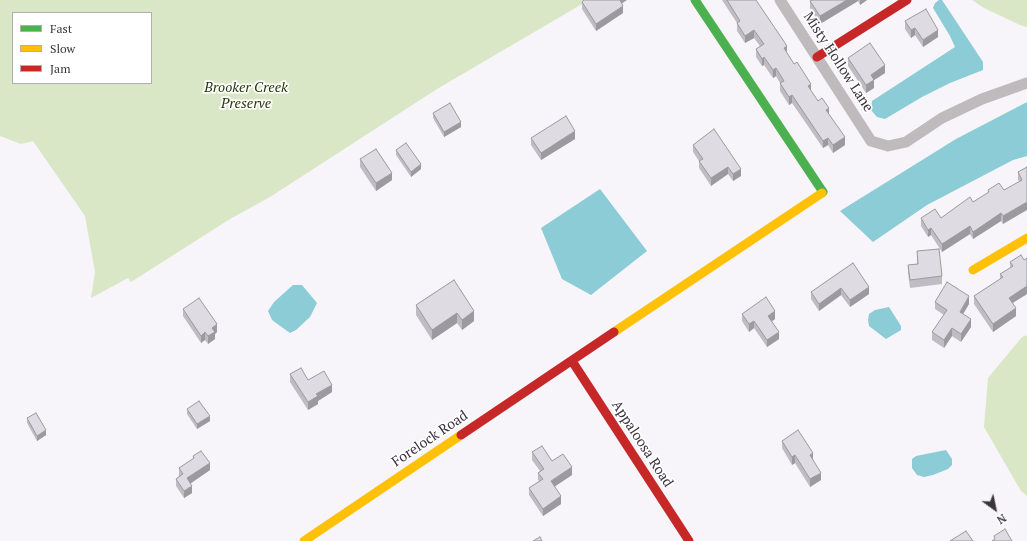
<!DOCTYPE html>
<html>
<head>
<meta charset="utf-8">
<style>
	body { margin:0 }
	#map { position:relative; width:1027px; height:541px; overflow:hidden; background:#f7f4fa; font-family:"PT Serif",serif }
	canvas { display:block }
	.legend { position:absolute; left:12px; top:12px; width:140px; height:72px; box-sizing:border-box; background:#fff; border:1px solid #b0aeb1; margin:0; padding:5px 7px; list-style:none; font-size:12px; color:#3a343d }
	.legend li { display:flex; align-items:center; gap:8px; height:20px }
	.legend b { width:20px; border:1px solid #b0aeb1 }
	.north { position:absolute; left:975px; top:489px; width:40px; height:40px; -webkit-text-stroke:3px #fff; paint-order:stroke; rotate:147deg; font-size:11px; font-weight:700; line-height:16px; text-align:center; color:#3a343d }
	.north::after { content:''; display:block; margin:auto; width:14px; height:18px; background:#3a343d; clip-path:polygon(50% 0,100% 100%,50% 72%,0 100%) }
</style>
</head>
<body>
<div id="map">
<canvas width="1027" height="541"></canvas>
<ul class="legend">
<li><b style="height:5px;background:#4caf50"></b>Fast</li>
<li><b style="height:5px;background:#ffc107"></b>Slow</li>
<li><b style="height:5px;background:#c62828"></b>Jam</li>
</ul>
<div class="north">N</div>
</div>
<script>
const context = document.querySelector('canvas').getContext('2d');
context.lineJoin = 'round';
function fill(path, color) {
  context.fillStyle = color;
  context.fill(path, 'evenodd');
}
function shape(rows) {
  const path = new Path2D();
  for (const r of rows) {
    path.moveTo(r[0], r[1]);
    for (let i = 2; i < r.length; i += 2) path.lineTo(r[i], r[i + 1]);
  }
  return path;
}
function strokePath(path, color, width, dash) {
  context.strokeStyle = color;
  context.lineWidth = width;
  context.lineCap = dash ? 'butt' : 'round';
  context.setLineDash(dash || []);
  context.stroke(path);
}
function label(font, color, halo, rows, align = 'center') {
  context.font = font + ' "PT Serif",serif';
  context.lineWidth = 3.5;
  context.setLineDash([]);
  context.textBaseline = 'middle';
  context.strokeStyle = halo;
  context.fillStyle = color;
  for (const [text, x, y, turn = 0] of rows) {
    context.save();
    context.translate(x, y);
    context.rotate((+turn || 0) * Math.PI / 180);
    context.textAlign = isNaN(turn) ? turn : align;
    if (halo) context.strokeText(text, 0, 0);
    context.fillText(text, 0, 0);
    context.restore();
  }
}
const green = shape([
	[0,0,589,0,437,89,270,197,230,219,131,282,128,278,91,298,95,272,85,216,33,141,21,144,0,136],
	[13,13,151,13,151,83,13,83],
	[972,0,1027,0,1027,27,1020,25,984,8],
	[1027,335,1027,496,1021,491,984,427,988,378,1022,337]
]);
const water = shape([
	[939,0,942,0,983,62,983,70,950,83,922,97,885,119,877,117,871,110,872,101,955,47,950,36,933,8,935,3],
	[1027,102,1027,156,1013,160,927,205,873,242,840,211,956,139],
	[600,189,647,251,591,295,562,279,541,228],
	[293,285,302,285,317,303,310,317,296,330,290,333,272,320,268,311,274,302],
	[889,307,901,326,901,330,886,339,869,326,868,320,869,314,875,310],
	[946,450,952,459,952,465,948,469,933,475,924,477,917,475,912,468,912,459,916,456]
]);
const street = shape([
	[780,0,871,141,888,146,906,142,942,118,982,99,1027,83]
]);
const fast = shape([
	[695,0,823,192,822,193]
]);
const slow = shape([
	[973,270,1027,238],
	[614,332,822,193],
	[304,541,461,435]
]);
const jam = shape([
	[817,57,907,0],
	[572,361,689,541],
	[461,435,614,332]
]);
const wall = shape([
	[722,0,756,0,787,53,811,91,818,101,829,114,845,145,833,153,828,145,823,148,792,103,789,105,780,91,780,83,776,76,773,78,764,65,762,66,756,57,756,49,760,46,754,38,745,43,737,31,737,23],
	[811,0,867,0,860,5,858,1,820,24,810,8,810,1],
	[582,2,622,3,623,13,596,31,582,9],
	[905,21,938,37,923,47,915,35,911,38,905,29],
	[848,58,885,73,874,80,874,88,866,93,848,66],
	[433,113,461,127,444,137,433,118],
	[714,129,741,176,733,181,728,174,711,186,699,168,699,161,693,152,693,145],
	[531,138,575,139,541,160,531,145],
	[396,150,421,169,411,177,396,155],
	[360,159,392,180,376,191,360,167],
	[1027,167,1003,224,1001,221,973,239,970,234,942,252,931,235,928,237,921,226,921,218,941,218,973,202,988,193,988,190,1004,190,1019,182,1018,179,1018,172],
	[917,251,942,276,942,284,910,288,908,273,908,265,917,264],
	[1027,258,1027,294,1013,303,1016,316,993,332,974,304,974,296,1000,279,1000,274,1010,268,1010,262,1024,260],
	[853,263,869,294,850,307,841,295,819,311,811,299,811,292],
	[454,280,474,321,462,330,457,323,432,340,416,315,416,305],
	[935,302,969,304,963,314,971,327,961,342,952,336,944,348,932,340,932,332,944,315,935,309],
	[183,309,217,332,215,334,215,339,208,344,205,340,201,343,183,316],
	[742,314,775,319,772,321,779,339,767,347,754,328,749,332,742,321],
	[290,374,308,380,332,392,318,401,318,404,308,410,290,382],
	[187,409,210,421,197,429,187,414],
	[27,418,46,435,37,441,27,423],
	[782,441,813,460,821,480,810,487,795,463,792,465,782,448],
	[532,452,552,461,572,475,555,486,561,504,543,516,529,495,529,488,539,481,538,480,538,473,540,471,532,460],
	[193,456,210,470,190,483,192,493,184,498,176,486,176,479,179,476,179,468,193,459]
]);
const shadedWall = shape([
	[618,0,627,0,618,6],
	[847,0,858,0,858,1,820,24,820,16],
	[860,0,867,0,860,5],
	[623,6,623,13,596,31,596,24],
	[915,28,915,35,911,38,911,30],
	[754,30,754,38,745,43,745,36],
	[938,30,938,37,923,47,923,40],
	[787,46,787,54,784,48],
	[764,57,764,65,762,66,762,59],
	[885,65,885,73,871,82,871,75],
	[776,68,776,76,773,78,773,70],
	[874,80,874,88,866,93,866,85],
	[811,84,811,91,808,86],
	[792,95,792,103,789,105,789,97],
	[829,108,829,116,826,110],
	[461,122,461,127,444,137,444,132],
	[575,131,575,139,541,160,541,153],
	[845,137,845,145,833,153,833,145],
	[828,138,828,145,823,148,823,141],
	[421,164,421,169,411,177,411,172],
	[728,167,728,174,711,186,711,178],
	[741,169,741,176,733,181,733,174],
	[392,173,392,180,376,191,376,183],
	[1027,202,1027,210,1003,224,1003,216],
	[1001,213,1001,221,973,239,973,232],
	[970,226,970,234,942,252,942,244],
	[931,228,931,235,928,237,928,230],
	[1027,286,1027,294,1009,305,1009,298],
	[869,287,869,294,850,307,850,300],
	[841,288,841,295,819,311,819,304],
	[969,296,969,304,960,319,960,312],
	[1016,308,1016,316,993,332,993,324],
	[474,311,474,321,462,330,462,320],
	[775,311,775,319,768,324,768,316],
	[457,313,457,323,432,340,432,330],
	[971,319,971,327,961,342,961,334],
	[754,321,754,328,749,332,749,324],
	[217,324,217,332,215,334,215,339,208,344,208,336,212,328],
	[952,328,952,336,944,348,944,340],
	[205,332,205,340,201,343,201,336],
	[779,332,779,339,767,347,767,340],
	[332,385,332,392,318,401,318,404,308,410,308,402,316,394],
	[210,416,210,421,197,429,197,424],
	[46,430,46,435,37,441,37,436],
	[813,453,813,461,810,455],
	[795,455,795,463,792,465,792,457],
	[210,463,210,470,187,486,187,478],
	[572,467,572,475,551,489,551,481],
	[821,473,821,480,810,487,810,479],
	[192,486,192,493,184,498,184,491],
	[561,496,561,504,543,516,543,509]
]);
const building = shape([
	[584,0,620,0,623,6,596,24,582,2,584,0],
	[727,0,756,0,787,46,784,48,794,64,797,62,811,84,808,86,818,101,822,98,829,108,826,110,845,137,833,145,828,138,823,141,792,95,789,97,780,83,784,81,776,68,773,70,764,57,762,59,756,49,764,44,754,30,745,36,737,23,740,21,727,0],
	[812,0,847,0,820,16,810,1,812,0],
	[926,9,938,30,923,40,915,28,911,30,905,21,926,9],
	[870,43,885,65,871,75,874,80,866,85,848,58,870,43],
	[450,103,461,122,444,132,433,113,450,103],
	[566,116,575,131,541,153,531,138,566,116],
	[714,129,741,169,733,174,728,167,711,178,699,161,703,159,693,145,714,129],
	[406,143,421,164,411,172,396,150,406,143],
	[376,149,392,173,376,183,360,159,376,149],
	[1027,167,1027,202,1003,216,1001,213,973,232,970,226,942,244,931,228,928,230,921,218,935,209,941,218,970,197,973,202,989,192,988,190,999,183,1004,190,1022,180,1018,172,1027,167],
	[939,249,942,276,910,280,908,265,918,264,917,251,939,249],
	[1021,255,1024,260,1027,258,1027,286,1009,298,1016,308,993,324,974,296,1003,277,1000,274,1013,266,1010,262,1021,255],
	[853,263,869,287,850,300,841,288,819,304,811,292,853,263],
	[454,280,474,311,462,320,457,313,432,330,416,305,454,280],
	[947,282,969,296,960,312,971,319,961,334,952,328,944,340,932,332,947,310,935,302,947,282],
	[766,297,775,311,768,316,779,332,767,340,754,321,749,324,742,314,766,297],
	[199,298,217,324,212,328,215,332,208,336,205,332,201,336,183,309,199,298],
	[301,368,308,380,324,371,332,385,316,394,318,396,308,402,290,374,301,368],
	[199,401,210,416,197,424,187,409,199,401],
	[36,413,46,430,37,436,27,418,36,413],
	[798,430,813,453,810,455,821,473,810,479,795,455,792,457,782,441,798,430],
	[542,446,552,461,563,454,572,467,551,481,561,496,543,509,529,488,543,479,538,473,544,469,532,452,542,446],
	[201,451,210,463,187,478,192,486,184,491,176,479,183,474,179,468,194,458,193,456,201,451],
	[1005,529,1012,541,992,541,995,539,994,536,1005,529],
	[966,531,973,541,950,541,966,531],
	[540,537,542,541,533,541,540,537]
]);
const streetNames = [
	["Misty Hollow Lane",838,62,57],
	["Forelock Road",430,439,-34],
	["Appaloosa Road",642,444,57]
];
const parkNames = [
	["Brooker Creek",246,88],
	["Preserve",246,104]
];
fill(green, '#d9e7c7');
fill(water, '#8cccd6');
strokePath(street, '#bfbbbc', 11);
strokePath(fast, '#4caf50', 9);
strokePath(slow, '#ffc107', 9);
strokePath(jam, '#c62828', 9);
fill(wall, '#c0bcc3');
fill(shadedWall, '#9c999f');
fill(building, '#dfdbe3');
strokePath(building, '#9c999f', 1);
label('14px', '#3a343d', '#fff', streetNames);
label('italic 14px', '#263708', '#fff', parkNames);
</script>
</body>
</html>
